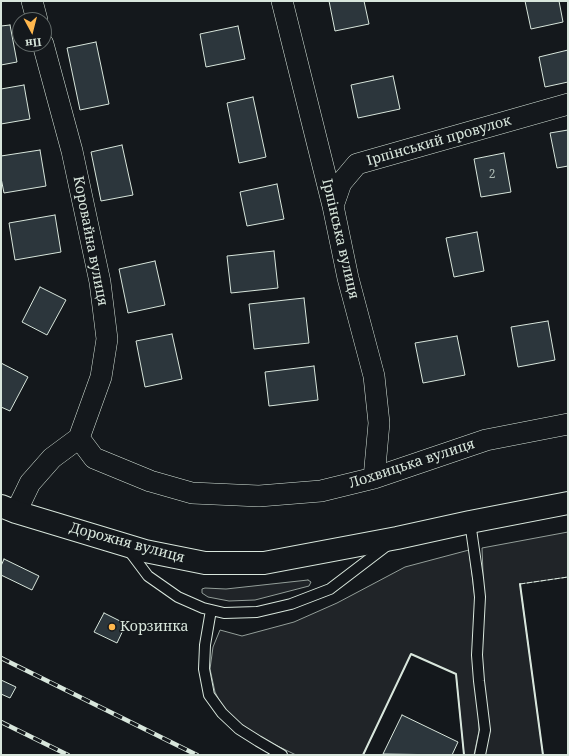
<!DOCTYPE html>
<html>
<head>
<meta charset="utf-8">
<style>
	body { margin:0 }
	#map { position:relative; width:569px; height:756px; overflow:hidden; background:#14181c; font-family:"Noto Serif",serif }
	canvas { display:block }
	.frame { position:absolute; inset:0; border:2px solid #d8e6dc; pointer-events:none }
	.north { position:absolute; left:12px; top:12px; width:40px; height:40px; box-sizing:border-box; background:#14181c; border:1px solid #626a69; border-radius:50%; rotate:173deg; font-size:11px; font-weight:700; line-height:16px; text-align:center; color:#d8e6dc }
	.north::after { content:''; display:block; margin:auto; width:14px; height:18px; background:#ffb74d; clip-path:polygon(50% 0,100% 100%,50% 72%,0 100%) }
</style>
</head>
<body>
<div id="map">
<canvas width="569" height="756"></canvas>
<div class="frame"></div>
<div class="north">Пн</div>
</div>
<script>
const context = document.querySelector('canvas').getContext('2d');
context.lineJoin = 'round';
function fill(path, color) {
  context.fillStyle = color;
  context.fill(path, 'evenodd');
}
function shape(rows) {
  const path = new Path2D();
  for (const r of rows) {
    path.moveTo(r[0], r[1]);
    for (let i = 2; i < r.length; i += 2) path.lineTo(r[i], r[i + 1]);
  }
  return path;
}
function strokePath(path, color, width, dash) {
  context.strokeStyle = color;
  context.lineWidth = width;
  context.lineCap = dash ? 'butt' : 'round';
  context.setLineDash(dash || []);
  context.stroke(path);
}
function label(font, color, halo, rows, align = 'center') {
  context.font = font + ' "Noto Serif",serif';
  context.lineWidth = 3;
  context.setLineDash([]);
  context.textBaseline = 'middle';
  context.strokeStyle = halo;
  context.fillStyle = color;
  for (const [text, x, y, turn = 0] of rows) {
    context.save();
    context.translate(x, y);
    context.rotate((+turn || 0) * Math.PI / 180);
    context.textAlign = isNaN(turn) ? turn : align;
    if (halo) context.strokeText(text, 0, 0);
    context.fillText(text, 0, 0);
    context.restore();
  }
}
const green = shape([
	[568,532,568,577,520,584,543,755,484,755,490,731,480,655,484,598,482,548,568,532],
	[469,550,475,598,479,731,474,755,464,755,456,674,411,654,363,755,296,755,259,737,241,724,224,710,215,692,210,669,213,647,220,630,242,636,294,622,337,603,405,567,469,550],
	[308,580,311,582,309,586,255,600,229,601,208,597,202,593,202,589,205,588,226,589,308,580]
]);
const building = shape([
	[329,1,364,1,369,24,335,31,329,1],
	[525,1,559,1,563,22,531,29,525,1],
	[10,25,17,62,1,65,1,26,10,25],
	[238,26,245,59,206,67,200,34,238,26],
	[96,42,109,104,80,110,67,48,96,42],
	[568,50,568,82,545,87,539,57,568,50],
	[393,76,400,109,358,118,351,85,393,76],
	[24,85,30,119,1,124,1,89,24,85],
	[253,97,266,157,239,163,227,103,253,97],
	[568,130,568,166,557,168,550,133,568,130],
	[122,145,133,195,101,201,91,152,122,145],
	[40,150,46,186,4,193,1,178,1,156,40,150],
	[504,153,511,192,481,197,474,159,504,153],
	[277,184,284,219,247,226,240,192,277,184],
	[55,215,61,252,15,260,9,223,55,215],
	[477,232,484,271,454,277,446,238,477,232],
	[274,251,278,288,231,293,227,256,274,251],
	[155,261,165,305,128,313,119,269,155,261],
	[40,287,66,300,47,335,22,322,40,287],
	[304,298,309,343,254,349,249,304,304,298],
	[548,321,555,360,518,367,511,327,548,321],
	[172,334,182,379,145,387,136,341,172,334],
	[457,336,465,375,423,383,415,343,457,336],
	[1,363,28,377,10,411,1,407,1,363],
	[314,366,318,400,269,406,265,372,314,366],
	[4,559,39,576,32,590,1,575,1,566,4,559],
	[104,613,126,624,117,643,94,632,104,613],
	[1,680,16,687,10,698,1,694,1,680],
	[402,715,458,742,452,755,383,754,402,715]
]);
const lane = shape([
	[470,522,478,578,480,597,477,655,479,681,485,730,480,755],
	[127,548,148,576,178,597,203,608,224,613,257,612,291,604,330,589,389,544],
	[211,610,205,645,204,669,209,695,222,713,239,729,258,741,282,755]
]);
const street = shape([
	[32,1,37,20],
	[282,1,333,206,348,278,374,376,379,423,374,478],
	[43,44,72,151,100,282,107,339,101,377,79,438],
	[333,206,341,183,357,164,568,104],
	[79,438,94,458,150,481,192,493,259,496,321,491,374,478,486,440,568,424],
	[16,512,30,483,52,458,79,438]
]);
const primary = shape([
	[1,506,16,512,145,551,205,563,264,563,397,538,470,522,568,503]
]);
const rail = shape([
	[1,658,197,755],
	[1,722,68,755]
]);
const fence = shape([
	[520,584,568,577]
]);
const wall = shape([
	[520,584,543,755],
	[363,755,411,654,456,674,464,755]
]);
const markers = [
	[112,627,4,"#ffb74d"]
];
const numberNames = [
	["2",492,175]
];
const streetNames = [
	["Ірпінський провулок",439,141,-16],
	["Ірпінська вулиця",340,239,77],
	["Коровайна вулиця",90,241,79],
	["Лохвицька вулиця",412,464,-18],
	["Дорожня вулиця",127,543,15]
];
const poiNames = [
	["Корзинка",120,627]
];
fill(green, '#202428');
strokePath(green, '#939e99', 1);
fill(building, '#2c363c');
strokePath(building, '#d8e6dc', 1);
strokePath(lane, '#d8e6dc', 12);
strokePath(street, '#d8e6dc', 22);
strokePath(primary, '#d8e6dc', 24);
strokePath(lane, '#14181c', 10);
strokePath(street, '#14181c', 21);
strokePath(primary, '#14181c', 22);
strokePath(rail, '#d8e6dc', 4.5);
strokePath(rail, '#14181c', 3, [9]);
strokePath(fence, '#d8e6dc', 1, [5, 2]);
strokePath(wall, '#d8e6dc', 2);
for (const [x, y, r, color] of markers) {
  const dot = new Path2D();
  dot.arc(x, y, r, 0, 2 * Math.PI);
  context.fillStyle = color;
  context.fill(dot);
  strokePath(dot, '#14181c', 1.5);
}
label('12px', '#adbab4', null, numberNames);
label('14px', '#d8e6dc', '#14181c', streetNames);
label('14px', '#d8e6dc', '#14181c', poiNames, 'left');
</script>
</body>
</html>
